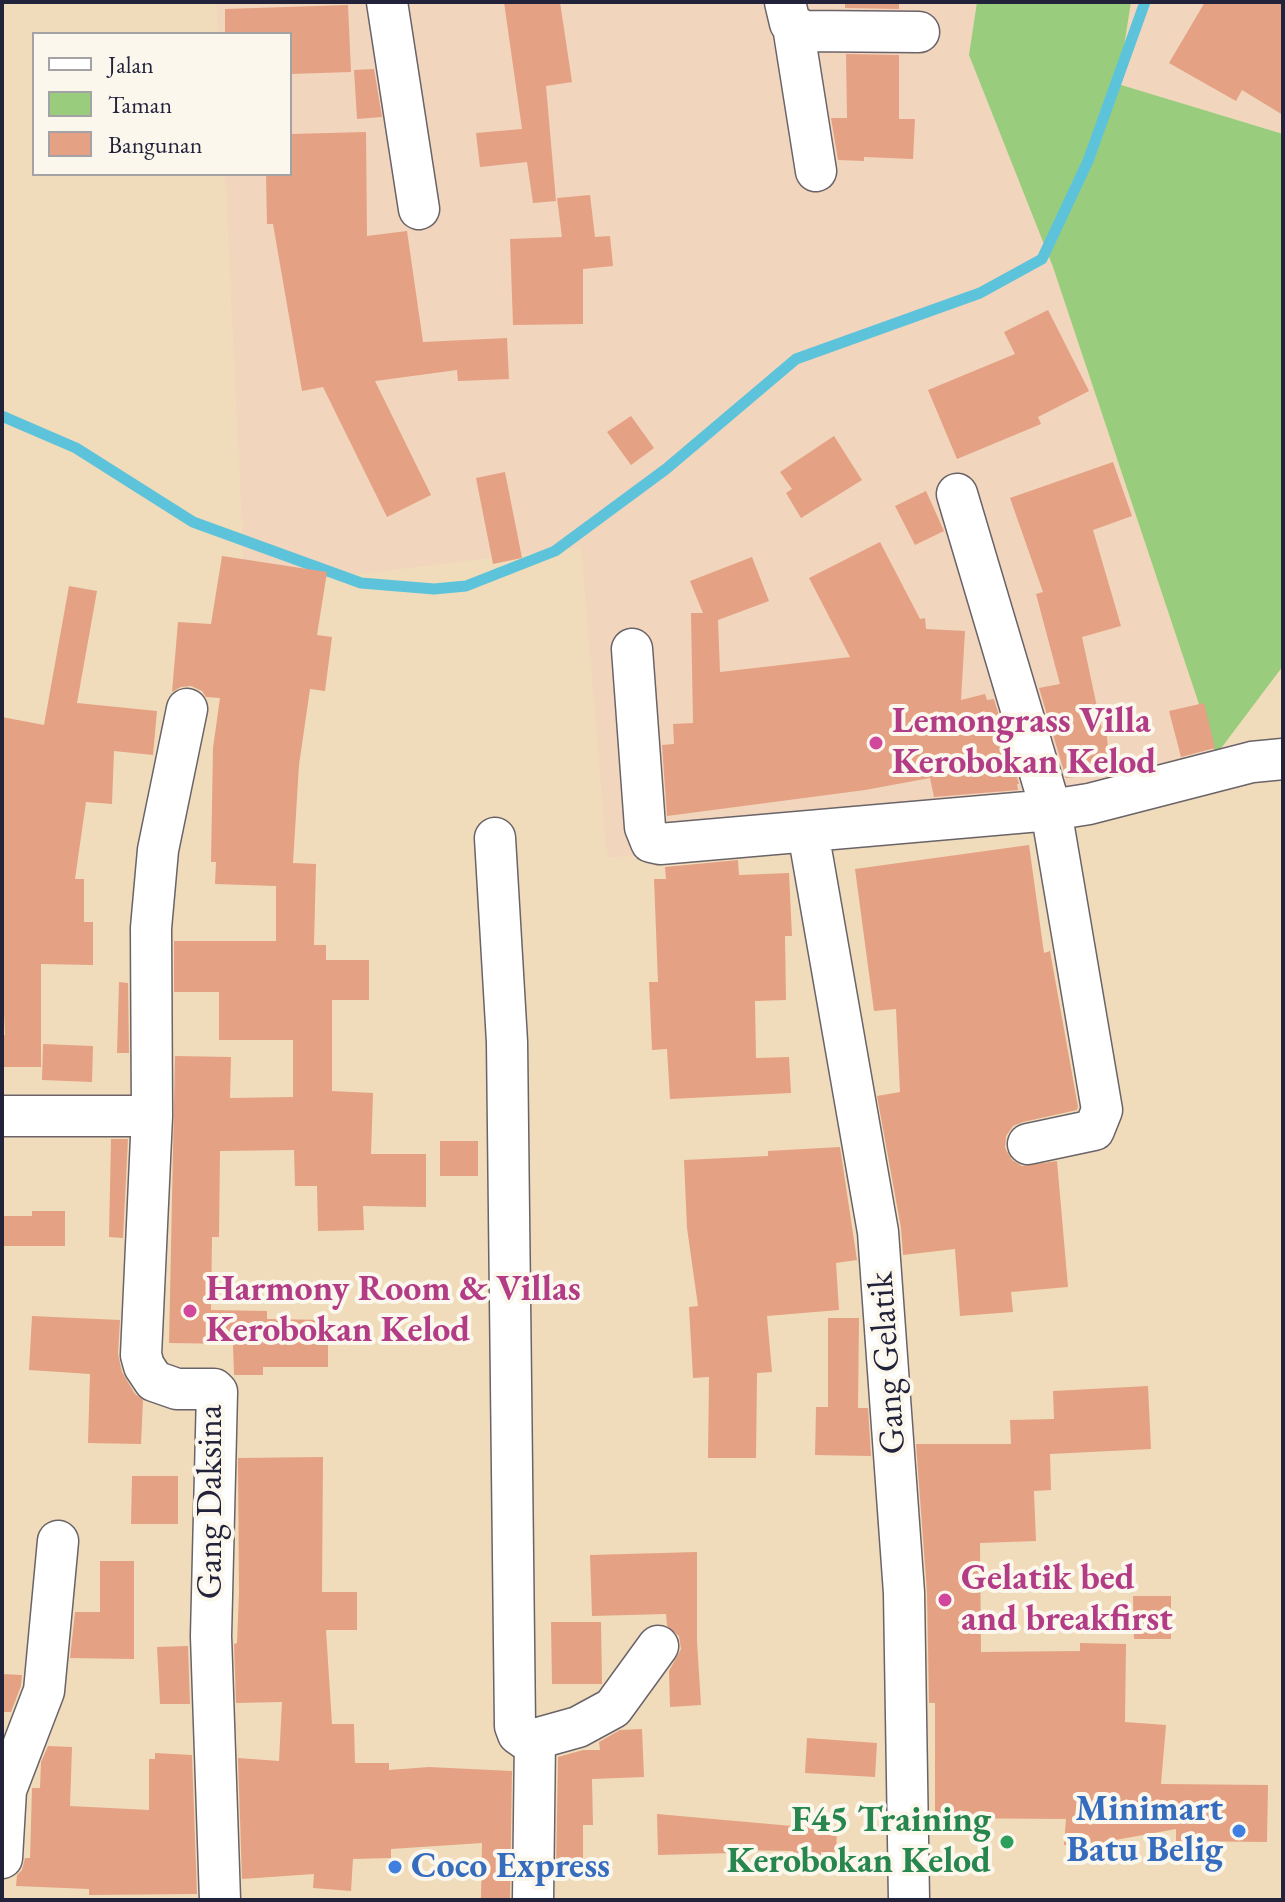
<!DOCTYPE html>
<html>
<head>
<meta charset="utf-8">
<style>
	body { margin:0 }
	#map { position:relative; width:1285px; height:1902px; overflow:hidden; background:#f0dcbb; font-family:"EB Garamond",serif }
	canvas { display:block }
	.frame { position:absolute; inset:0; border:4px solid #22223b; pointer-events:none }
	.legend { position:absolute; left:32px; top:32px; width:260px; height:144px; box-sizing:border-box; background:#fbf7ec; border:2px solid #a4a2a5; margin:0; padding:10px 14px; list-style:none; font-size:24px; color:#22223b }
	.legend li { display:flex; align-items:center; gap:16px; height:40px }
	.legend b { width:40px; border:2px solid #a4a2a5 }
</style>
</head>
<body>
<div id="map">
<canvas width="1285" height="1902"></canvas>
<div class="frame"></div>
<ul class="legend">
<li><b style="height:10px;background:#fff"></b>Jalan</li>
<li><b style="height:22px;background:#99cd7d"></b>Taman</li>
<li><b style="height:22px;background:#e5a183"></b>Bangunan</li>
</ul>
</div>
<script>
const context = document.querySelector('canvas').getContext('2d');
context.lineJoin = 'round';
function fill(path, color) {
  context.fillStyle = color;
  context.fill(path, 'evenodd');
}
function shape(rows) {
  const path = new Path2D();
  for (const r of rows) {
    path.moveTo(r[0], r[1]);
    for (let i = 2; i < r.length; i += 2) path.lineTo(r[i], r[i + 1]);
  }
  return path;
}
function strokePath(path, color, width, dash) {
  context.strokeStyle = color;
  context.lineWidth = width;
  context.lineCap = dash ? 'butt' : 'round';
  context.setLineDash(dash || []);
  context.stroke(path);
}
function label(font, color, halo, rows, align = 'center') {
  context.font = font + ' "EB Garamond",serif';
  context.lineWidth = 8;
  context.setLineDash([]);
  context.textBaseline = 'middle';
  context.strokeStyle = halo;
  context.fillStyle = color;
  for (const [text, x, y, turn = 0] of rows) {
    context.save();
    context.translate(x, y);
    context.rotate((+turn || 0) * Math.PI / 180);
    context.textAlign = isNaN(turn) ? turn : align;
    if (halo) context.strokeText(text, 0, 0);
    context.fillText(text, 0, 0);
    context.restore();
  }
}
const built = shape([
	[216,2,977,2,969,55,1053,267,1216,755,1175,796,607,858,581,547,245,588,225,174,290,174,290,34,218,34],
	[1131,2,1283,2,1283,134,1118,84]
]);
const green = shape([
	[977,2,1131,2,1118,84,1283,134,1283,666,1216,755,1053,267,969,55]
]);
const stream = shape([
	[2,416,76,448,193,522,361,583,434,589,466,586,555,551,666,469,796,359,980,293,1042,259,1088,161,1145,2]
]);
const building = shape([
	[504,2,560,2,572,82,546,86,556,201,533,203,527,162,480,167,476,133,522,129],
	[845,2,899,2,899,9,845,8],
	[1205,2,1283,2,1283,115,1242,90,1236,101,1169,63],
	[348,5,351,72,290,74,290,34,225,34,225,9],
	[846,54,899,55,899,119,915,119,913,159,864,157,864,161,838,160,831,118,847,118],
	[374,69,382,117,357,119,354,70],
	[366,132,367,236,407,231,423,342,507,338,509,379,458,381,457,370,375,381,431,495,387,517,323,387,302,391,273,224,267,224,266,174,290,174,290,134],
	[590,195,595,237,610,236,613,266,583,269,583,324,513,325,510,239,562,237,557,198],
	[1048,310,1089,391,1038,417,1041,424,957,459,928,390,1015,354,1004,332],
	[631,416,654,448,631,465,607,432],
	[834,436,862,480,801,518,786,493,792,489,780,472],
	[1113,462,1132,516,1093,530,1121,626,1082,637,1102,730,1106,730,1111,773,1066,778,1039,688,1060,684,1036,594,1043,592,1010,498],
	[505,472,522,558,493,564,476,478],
	[926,491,944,531,915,545,895,506],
	[880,542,920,619,925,618,926,629,965,631,961,700,985,694,987,700,994,699,1019,784,1017,784,1018,790,934,797,930,778,865,790,667,816,662,745,674,744,673,724,693,723,691,613,703,613,690,581,752,557,769,601,718,620,720,672,850,657,809,578],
	[222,556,327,572,317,635,332,637,325,691,310,689,299,765,293,863,316,864,314,945,326,945,326,960,369,960,369,1000,332,1000,332,1091,373,1093,371,1154,426,1154,426,1207,363,1206,364,1230,318,1231,317,1186,295,1186,294,1150,220,1151,219,1237,212,1237,211,1310,267,1311,267,1319,328,1320,328,1367,263,1367,263,1375,234,1375,233,1344,169,1343,175,1056,231,1057,230,1098,293,1097,293,1040,219,1040,219,992,174,992,174,941,276,941,276,886,215,884,216,862,211,862,213,748,220,698,206,697,202,691,191,686,181,687,172,692,178,622,211,624],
	[69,586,97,591,77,703,157,711,153,755,114,751,112,804,86,802,75,879,84,879,84,922,93,922,93,965,41,964,41,1067,2,1067,2,1035,5,1035,2,968,2,717,44,725],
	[1204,703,1215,748,1181,757,1169,711],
	[1029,845,1044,953,1050,951,1078,1107,1077,1110,1023,1122,1013,1126,1006,1136,1005,1148,1012,1160,1022,1166,1057,1161,1068,1287,1011,1292,1013,1312,960,1316,955,1249,903,1255,901,1228,877,1096,900,1092,896,1009,874,1011,855,869],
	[738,860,739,875,789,873,792,936,785,936,786,1000,755,1001,756,1058,789,1057,791,1093,670,1099,667,1049,652,1050,649,982,658,982,654,879,666,879,665,867],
	[119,982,128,983,129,1053,117,1053],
	[43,1044,93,1046,92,1082,42,1080],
	[111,1139,128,1139,123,1238,109,1237],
	[440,1141,478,1141,478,1176,440,1176],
	[840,1147,857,1260,836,1263,839,1310,767,1316,772,1372,757,1373,756,1458,708,1458,709,1377,693,1378,689,1307,698,1306,687,1228,684,1160,768,1156,768,1151],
	[32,1211,65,1211,65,1246,2,1246,2,1216,32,1216],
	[32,1316,120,1320,118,1354,122,1372,135,1394,143,1400,141,1444,88,1443,90,1374,29,1370],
	[828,1318,859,1318,858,1408,868,1408,871,1456,815,1455,816,1407,828,1407],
	[1148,1386,1151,1449,1050,1454,1051,1490,1034,1491,1036,1541,980,1543,981,1652,1080,1651,1080,1643,1126,1644,1125,1722,1166,1725,1161,1784,1268,1785,1267,1842,1176,1841,1176,1829,1110,1841,1109,1848,1064,1845,1066,1819,935,1818,935,1703,929,1703,927,1593,916,1444,1011,1444,1010,1420,1054,1419,1053,1391],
	[323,1457,322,1592,357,1592,357,1630,326,1630,332,1724,354,1724,355,1763,389,1763,389,1770,429,1767,512,1771,510,1900,481,1899,482,1843,391,1849,391,1858,353,1859,351,1891,313,1888,314,1874,242,1879,238,1758,279,1761,282,1702,236,1703,234,1644,237,1643,239,1592,238,1458],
	[132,1476,178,1476,178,1524,131,1524],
	[697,1552,697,1641,701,1705,670,1707,669,1671,681,1649,679,1636,667,1626,666,1614,592,1616,590,1555],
	[100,1561,134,1561,134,1659,70,1658,75,1612,100,1612],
	[1133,1596,1171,1596,1171,1639,1134,1639],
	[551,1622,601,1622,602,1684,552,1684],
	[188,1646,190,1704,160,1704,157,1647],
	[2,1674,22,1675,21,1686,11,1712,2,1712],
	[642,1729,644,1777,592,1779,593,1825,583,1825,583,1869,556,1869,558,1757,583,1750,600,1750,599,1742,620,1730],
	[807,1738,877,1743,875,1777,805,1773],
	[48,1746,72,1747,70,1806,149,1810,149,1759,155,1759,155,1753,192,1755,197,1894,89,1895,89,1889,16,1886,17,1875,22,1870,25,1858,30,1858,32,1788,40,1788,41,1762],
	[657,1814,837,1830,836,1852,821,1852,821,1866,792,1866,793,1851,733,1850,733,1853,658,1855]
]);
const minor = shape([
	[387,2,419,209],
	[785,2,790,23,804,31,919,32],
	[793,26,816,171],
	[957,494,1051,810,1102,1110,1094,1130,1028,1144],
	[632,649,645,827,651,842,660,844,1051,810,1089,804,1252,762,1283,759],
	[187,709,158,850,151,928,152,1116,141,1355,144,1366,154,1381,177,1389,214,1389,217,1392,211,1636,220,1900],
	[808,832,878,1232,904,1593,909,1900],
	[495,838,507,1042,515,1726,518,1734,525,1739,535,1739,533,1900],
	[2,1116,152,1116],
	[535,1739,578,1727,613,1708,658,1646],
	[2,1858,6,1790,44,1691,58,1541]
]);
const markers = [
	[876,743,8,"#d1479c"],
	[190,1311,8,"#d1479c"],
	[945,1600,8,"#d1479c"],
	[1239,1831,8,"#3f7fe0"],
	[1007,1842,8,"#2e9e5b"],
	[395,1867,8,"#3f7fe0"]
];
const hotelNames = [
	["Lemongrass Villa",892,722],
	["Kerobokan Kelod",892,763],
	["Harmony Room & Villas",206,1290],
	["Kerobokan Kelod",206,1331],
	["Gelatik bed",961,1579],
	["and breakfirst",961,1620]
];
const streetNames = [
	["Gang Gelatik",888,1363,-94],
	["Gang Daksina",211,1502,-90]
];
const shopNames = [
	["Minimart",1223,1810],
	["Batu Belig",1223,1851],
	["Coco Express",411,1867,"left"]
];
const leisureNames = [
	["F45 Training",991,1821],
	["Kerobokan Kelod",991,1862]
];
fill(built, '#f1d5bd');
fill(green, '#99cd7d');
strokePath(stream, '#5dc3db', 11);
fill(building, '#e5a183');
strokePath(minor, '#6a6368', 43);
strokePath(minor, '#fff', 40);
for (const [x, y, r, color] of markers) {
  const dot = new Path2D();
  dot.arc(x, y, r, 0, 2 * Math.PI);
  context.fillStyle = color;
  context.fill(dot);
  strokePath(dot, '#fbf7ec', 3);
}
label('bold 36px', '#b23c85', '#fbf7ec', hotelNames, 'left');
label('36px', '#22223b', '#fbf7ec', streetNames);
label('bold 36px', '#366cbe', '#fbf7ec', shopNames, 'right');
label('bold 36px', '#27864d', '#fbf7ec', leisureNames, 'right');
</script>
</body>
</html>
